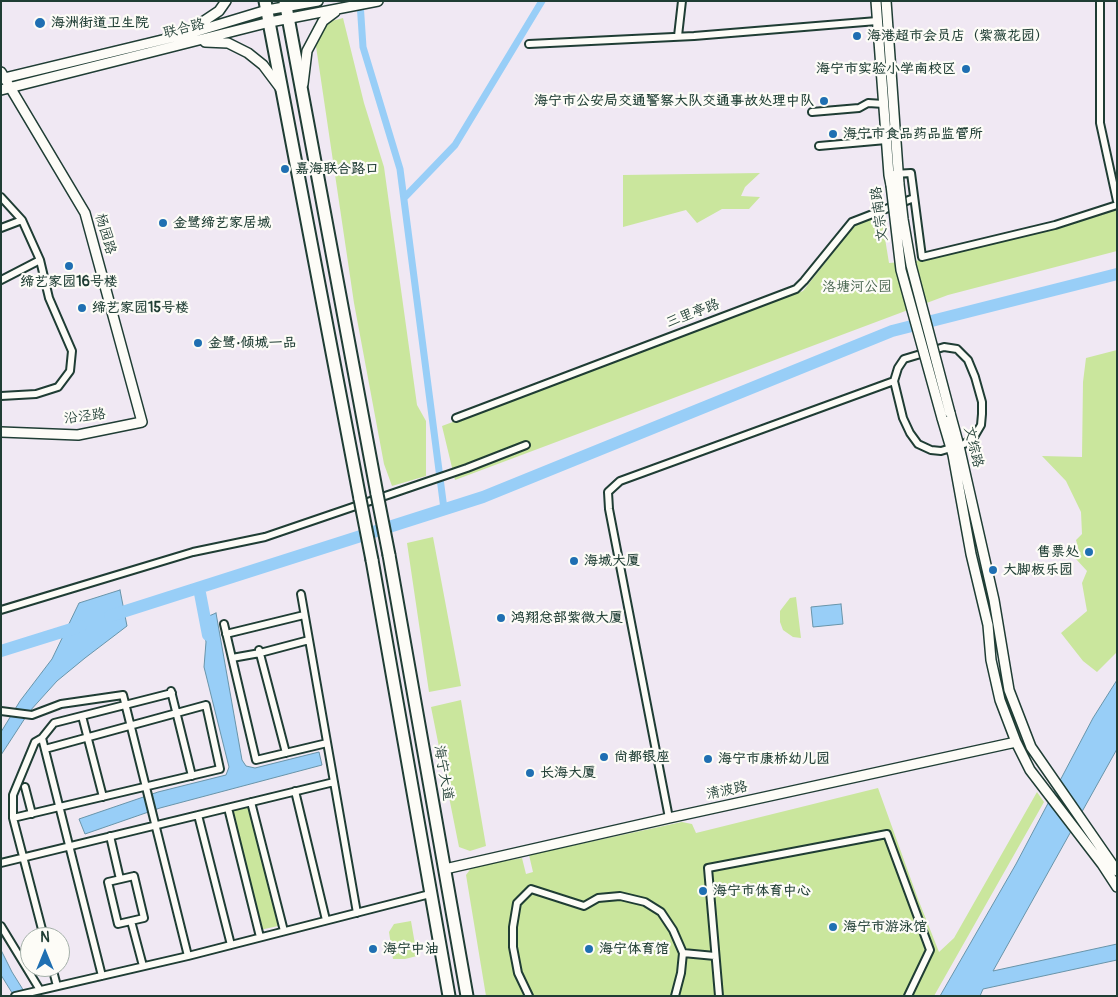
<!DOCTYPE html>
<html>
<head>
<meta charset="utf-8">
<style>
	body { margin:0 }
	#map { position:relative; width:1118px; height:997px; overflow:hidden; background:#f0e8f3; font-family:Pangolin,sans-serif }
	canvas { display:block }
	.frame { position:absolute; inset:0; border:2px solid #1f3d34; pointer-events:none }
	.north { position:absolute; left:20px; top:927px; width:50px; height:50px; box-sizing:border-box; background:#fdfcf7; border:1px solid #a4b0a9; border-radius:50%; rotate:0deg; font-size:14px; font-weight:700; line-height:20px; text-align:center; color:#1f3d34 }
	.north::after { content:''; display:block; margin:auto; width:18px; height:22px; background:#1f6fb2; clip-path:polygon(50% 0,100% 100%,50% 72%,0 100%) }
</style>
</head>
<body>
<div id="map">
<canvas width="1118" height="997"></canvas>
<div class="frame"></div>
<div class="north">N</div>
</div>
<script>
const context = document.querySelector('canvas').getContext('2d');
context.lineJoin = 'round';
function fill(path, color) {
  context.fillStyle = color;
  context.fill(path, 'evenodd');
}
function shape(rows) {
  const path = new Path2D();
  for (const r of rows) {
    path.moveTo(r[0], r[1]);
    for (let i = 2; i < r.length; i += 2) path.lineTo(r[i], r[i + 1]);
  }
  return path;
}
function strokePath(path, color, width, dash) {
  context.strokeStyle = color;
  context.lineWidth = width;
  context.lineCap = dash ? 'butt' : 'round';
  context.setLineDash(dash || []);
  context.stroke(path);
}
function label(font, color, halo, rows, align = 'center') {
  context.font = font + ' Pangolin,"LXGW WenKai TC",sans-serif';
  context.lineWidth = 4.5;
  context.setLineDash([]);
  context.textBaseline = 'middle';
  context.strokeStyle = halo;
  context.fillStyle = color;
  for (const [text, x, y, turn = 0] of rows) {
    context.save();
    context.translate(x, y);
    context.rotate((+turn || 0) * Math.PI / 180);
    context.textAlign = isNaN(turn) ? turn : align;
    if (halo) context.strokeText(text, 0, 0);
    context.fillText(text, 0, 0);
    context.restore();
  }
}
const green = shape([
	[343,18,364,103,384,167,417,405,426,421,426,476,392,486,384,464,354,303,313,26],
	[760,173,745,187,741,196,760,197,749,209,722,209,697,223,686,210,623,227,623,175],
	[1117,209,1117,251,948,295,455,480,442,426,803,291,854,226,881,214,889,263,924,260],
	[1117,350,1117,652,1097,672,1083,661,1061,633,1087,611,1082,583,1087,571,1076,559,1079,551,1076,540,1082,534,1081,512,1066,481,1042,456,1082,457,1083,382,1086,358],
	[433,537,461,686,429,692,407,543],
	[796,597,801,638,793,637,783,630,780,622,780,611,790,598],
	[461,700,486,846,470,851,459,847,431,707],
	[878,788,918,899,939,952,954,938,1037,792,1044,802,934,996,486,996,466,875,472,867,522,858,526,874,533,872,529,855,682,822,692,824,696,833],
	[249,806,278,926,260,930,231,810],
	[411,921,417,956,405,959,393,959,389,932,394,924]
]);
const water = shape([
	[120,590,127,626,85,658,57,681,29,712,1,755,1,732,20,701,52,659,79,603,120,590],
	[841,604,843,624,813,627,811,607,841,604],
	[216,613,242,760,246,766,255,768,319,752,322,765,160,808,85,834,79,819,158,792,226,775,229,767,204,667,206,642,202,619,216,613],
	[1117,680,1117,749,993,971,1117,944,1117,960,983,989,980,996,940,996,1016,864,1093,718,1117,680],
	[1,950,12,972,27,996,14,996,1,975,1,950]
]);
const canal = shape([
	[360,2,363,47,400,169,444,509],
	[404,198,455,145,542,1]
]);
const river = shape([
	[199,588,208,635],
	[110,616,483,497,892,331,1117,274],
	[1,651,81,626]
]);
const street = shape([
	[1100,1,1100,123,1117,201],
	[678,36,682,1],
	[529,44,694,36,877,21],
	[812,112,859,108,868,103,884,104],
	[819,146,886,140],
	[894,174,911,173,922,257,1055,225,1117,205],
	[1,197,22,220],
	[1,228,22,220,40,260,49,298,72,351,70,371,58,387,36,394,1,396],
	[1,280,40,260],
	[456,418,796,289,804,281,852,222,914,198],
	[301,594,357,913],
	[1,610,193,552,265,537,467,468,526,445],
	[224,624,256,760,327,743],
	[226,634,304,615],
	[259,650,286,753],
	[232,658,260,653,309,640],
	[171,691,192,776],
	[1,711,32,715,61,704,123,695,188,956],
	[82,716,103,797],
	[42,738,102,976],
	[25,787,32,814],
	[295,791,326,920],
	[251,802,284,931],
	[228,808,260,937],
	[198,815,231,945],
	[13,818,220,769,206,705,45,749],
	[669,818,609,509,608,492,620,481,894,381,898,368,904,359,944,347,957,349,968,360,975,377,982,402,982,414,981,425,974,437,964,444,941,451,931,450,918,444,910,433,903,418,894,381],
	[110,836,120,879],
	[1,863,334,782],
	[134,876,144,918,118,924,108,882,134,876],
	[131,921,143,966],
	[1,926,40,990],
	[44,937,13,818,13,795,35,742,42,738,54,723,172,693],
	[52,967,57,986],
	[15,996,188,956,430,894],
	[529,996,518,973,513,947,513,927,517,903,531,889,584,906,598,898,620,896,645,902,661,912,673,930,683,953,715,956],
	[675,996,681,973,683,953],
	[719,996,708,868,887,834,930,950,908,996]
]);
const secondary = shape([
	[876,1,889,175,891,185],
	[886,1,899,184],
	[192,29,219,11,226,1],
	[205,42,228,43,248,53,263,65,281,89],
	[1,72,85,213,142,422,78,435,1,432],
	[1,79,191,33,267,10,318,1],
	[303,84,307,51,323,21,335,12],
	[1,90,270,22,378,1],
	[950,413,959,446,994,600,1009,690,1014,703,1031,747,1117,871],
	[942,418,953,455,971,554,988,625,991,660,1000,700,1016,742,1030,770,1102,864,1117,887],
	[445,869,669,818,1016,742]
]);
const highway = shape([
	[265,1,360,499],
	[285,1,377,494],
	[389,555,467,996],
	[372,560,449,996]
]);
const secondaryBridge = shape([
	[899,184,903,219,911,265,950,413],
	[891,185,901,270,942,418]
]);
const highwayBridge = shape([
	[377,494,389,555],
	[360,499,372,560]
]);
const markers = [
	[40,23,6,"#1f6fb2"],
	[857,36,5,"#1f6fb2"],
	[966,69,5,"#1f6fb2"],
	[824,101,5,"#1f6fb2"],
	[833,134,5,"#1f6fb2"],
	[285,169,5,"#1f6fb2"],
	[163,223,5,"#1f6fb2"],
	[69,266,5,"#1f6fb2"],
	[82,308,5,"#1f6fb2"],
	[198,343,5,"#1f6fb2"],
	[1089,552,5,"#1f6fb2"],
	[574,561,5,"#1f6fb2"],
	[993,570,5,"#1f6fb2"],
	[501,618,5,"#1f6fb2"],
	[604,757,5,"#1f6fb2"],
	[708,759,5,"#1f6fb2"],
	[530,773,5,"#1f6fb2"],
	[703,891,5,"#1f6fb2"],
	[833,927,5,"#1f6fb2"],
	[373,949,5,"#1f6fb2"],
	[589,949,5,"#1f6fb2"]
];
const poiNames = [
	["海洲街道卫生院",51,23],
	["海港超市会员店（紫薇花园）",867,36],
	["海宁市实验小学南校区",956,69,"right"],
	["海宁市公安局交通警察大队交通事故处理中队",814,101,"right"],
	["海宁市食品药品监管所",843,134],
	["嘉海联合路口",295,169],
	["金鹭缔艺家居城",173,223],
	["缔艺家园16号楼",69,282,"center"],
	["缔艺家园15号楼",92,308],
	["金鹭·倾城一品",208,343],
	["售票处",1079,552,"right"],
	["海城大厦",584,561],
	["大脚板乐园",1003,570],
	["鸿翔总部紫微大厦",511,618],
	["尚都银座",614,757],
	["海宁市康桥幼儿园",718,759],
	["长海大厦",540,773],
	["海宁市体育中心",713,891],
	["海宁市游泳馆",843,927],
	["海宁中油",383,949],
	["海宁体育馆",599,949]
];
const streetNames = [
	["联合路",184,29,-14],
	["文宗南路",880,214,-97],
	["杨园路",105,234,74],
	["三里亭路",693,314,-21],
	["沿泾路",85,417,-7],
	["文综路",973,447,76],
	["海宁大道",443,773,80],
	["清波路",727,791,-12]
];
const parkNames = [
	["洛塘河公园",857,287]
];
fill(green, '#cae69d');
fill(water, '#98cef7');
strokePath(water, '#6894a9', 1);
strokePath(canal, '#98cef7', 7);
strokePath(river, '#98cef7', 12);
strokePath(street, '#1f3d34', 10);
strokePath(secondary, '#1f3d34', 12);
strokePath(highway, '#1f3d34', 15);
strokePath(street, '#fdfcf7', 6);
strokePath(secondary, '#fdfcf7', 9);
strokePath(highway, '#fdfcf7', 11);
strokePath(secondaryBridge, '#1f3d34', 12, []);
strokePath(highwayBridge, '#1f3d34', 15, []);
strokePath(secondaryBridge, '#fdfcf7', 9);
strokePath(highwayBridge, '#fdfcf7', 11);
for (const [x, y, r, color] of markers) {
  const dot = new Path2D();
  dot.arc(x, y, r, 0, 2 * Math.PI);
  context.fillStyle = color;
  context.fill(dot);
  strokePath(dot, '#fdfcf7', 2);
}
label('bold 14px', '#1f3d34', '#fdfcf7', poiNames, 'left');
label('14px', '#1f3d34', '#fdfcf7', streetNames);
label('14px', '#415f49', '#fdfcf7', parkNames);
</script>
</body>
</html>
